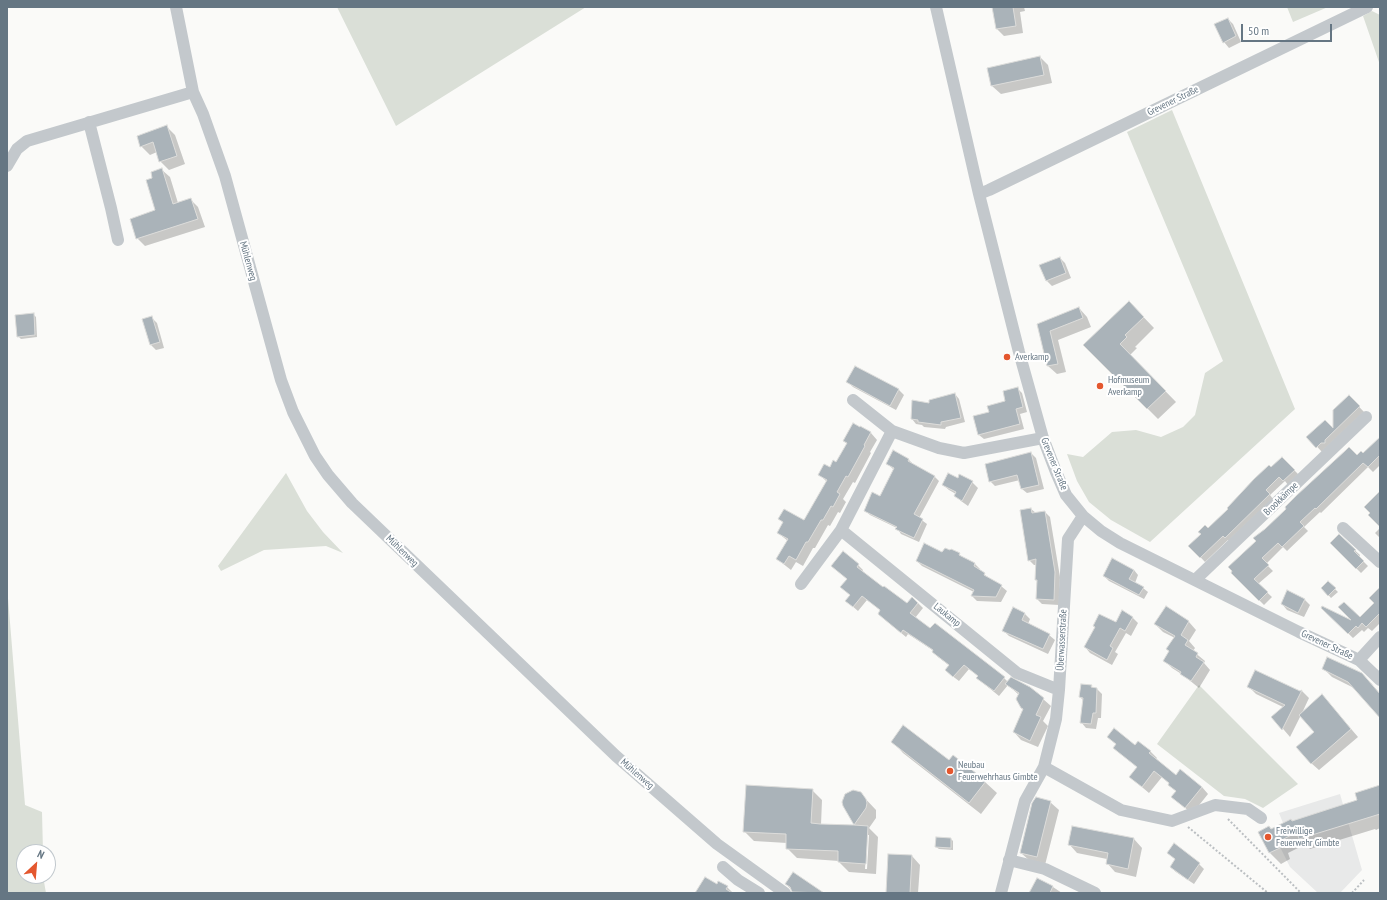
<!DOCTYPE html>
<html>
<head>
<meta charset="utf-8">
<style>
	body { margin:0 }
	#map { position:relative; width:1387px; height:900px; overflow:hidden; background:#fafaf8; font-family:"PT Sans Narrow",sans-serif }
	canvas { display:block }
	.frame { position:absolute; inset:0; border:8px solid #657683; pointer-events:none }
	.north { position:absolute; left:16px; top:844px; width:40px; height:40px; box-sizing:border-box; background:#fff; border:1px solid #c1c8cd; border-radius:50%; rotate:26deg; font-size:11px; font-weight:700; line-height:16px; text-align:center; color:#657683 }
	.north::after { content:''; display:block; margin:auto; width:14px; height:18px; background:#e4572e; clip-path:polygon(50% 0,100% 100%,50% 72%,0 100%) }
	.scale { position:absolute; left:1241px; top:24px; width:91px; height:18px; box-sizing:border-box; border:2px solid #657683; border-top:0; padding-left:5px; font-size:12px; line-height:14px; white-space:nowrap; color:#657683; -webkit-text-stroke:3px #fff; paint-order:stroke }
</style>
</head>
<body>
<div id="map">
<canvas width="1387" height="900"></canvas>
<div class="frame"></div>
<div class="north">N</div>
<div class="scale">50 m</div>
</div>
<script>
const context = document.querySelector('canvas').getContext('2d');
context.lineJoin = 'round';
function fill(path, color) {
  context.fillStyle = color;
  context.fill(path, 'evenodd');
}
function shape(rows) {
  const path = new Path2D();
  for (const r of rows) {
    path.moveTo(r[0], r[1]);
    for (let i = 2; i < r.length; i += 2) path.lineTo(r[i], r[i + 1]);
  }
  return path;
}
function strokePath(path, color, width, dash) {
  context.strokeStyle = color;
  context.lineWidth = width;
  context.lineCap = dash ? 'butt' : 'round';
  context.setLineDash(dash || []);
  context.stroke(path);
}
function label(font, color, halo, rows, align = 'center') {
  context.font = font + ' "PT Sans Narrow",sans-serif';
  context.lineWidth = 4;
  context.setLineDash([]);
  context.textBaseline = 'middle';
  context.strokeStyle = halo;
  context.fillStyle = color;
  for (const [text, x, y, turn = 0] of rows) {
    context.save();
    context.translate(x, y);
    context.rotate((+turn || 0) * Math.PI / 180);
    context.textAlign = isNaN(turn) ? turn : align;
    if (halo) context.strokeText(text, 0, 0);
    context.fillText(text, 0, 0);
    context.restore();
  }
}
const built = shape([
	[1340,794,1362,870,1340,893,1318,893,1290,867,1271,829,1283,823,1279,813]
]);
const green = shape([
	[337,7,586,7,396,126],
	[1287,7,1328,7,1293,22],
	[1372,11,1380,15,1380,65,1363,16],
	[1172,110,1295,409,1150,542,1111,520,1089,502,1077,481,1067,454,1083,457,1112,432,1136,430,1161,437,1183,427,1195,415,1205,373,1223,361,1127,132],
	[286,473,307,511,323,532,343,553,326,546,264,550,221,571,218,566],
	[7,586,25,805,42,812,43,852,24,852,24,876,43,876,46,893,7,893],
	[1199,685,1298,784,1263,808,1245,799,1224,796,1157,744]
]);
const shadow = shape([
	[993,7,1024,7,1025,11,1020,12,1023,33,1004,36,997,29],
	[1228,19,1233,24,1241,42,1229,48,1224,42],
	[1040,57,1048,65,1052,83,1001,94,992,86,988,69],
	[166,126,175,135,185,164,169,170,160,161,157,152,150,155,141,146],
	[162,170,170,177,178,203,190,199,198,207,205,227,145,246,137,238,156,211,154,179],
	[1060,258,1065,263,1071,278,1052,286,1047,281],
	[1129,302,1154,328,1135,347,1137,348,1130,355,1176,402,1158,419,1084,345],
	[1079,308,1087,317,1091,327,1058,340,1066,372,1057,374,1048,366,1038,325],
	[33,314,36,317,37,337,21,339,18,336],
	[151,317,157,323,164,348,156,350,151,345],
	[856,367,899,390,904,395,896,410,853,387,848,382],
	[1017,388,1022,393,1027,412,1020,414,1024,429,984,439,979,435,990,413,1007,402],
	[955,394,959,399,965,422,946,427,945,429,924,427,922,425,916,424,912,419,913,402,929,404],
	[1349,396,1364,412,1322,452,1308,437,1334,431],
	[861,427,871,433,877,440,870,452,871,453,855,483,853,482,843,499,846,502,840,513,838,512,830,526,828,525,815,548,813,548,803,566,796,562,791,570,777,559,788,541,778,533,784,524,780,519,804,521,827,482,819,474,830,468,836,463,847,444,844,441],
	[1380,441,1380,465,1373,472,1368,467,1321,513,1320,512,1304,527,1308,531,1287,551,1283,547,1266,564,1273,571,1258,584,1272,597,1264,605,1232,573,1357,456,1363,455],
	[1031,453,1036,458,1044,489,1027,493,1022,489,1020,480,995,486,990,481],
	[1282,458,1299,475,1288,485,1285,481,1270,495,1273,499,1230,542,1228,540,1205,562,1190,546],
	[909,460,913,464,934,476,939,481,919,518,927,524,919,542,901,534,897,528,870,515,865,510,881,497,894,470,888,464],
	[958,479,972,482,978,488,968,506,961,501,955,496,956,494,949,490,943,485],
	[1031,509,1036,513,1045,512,1050,517,1060,577,1059,605,1042,604,1037,599,1038,582,1036,580,1037,565,1034,565,1029,560],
	[1380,528,1380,538,1375,533],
	[1339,536,1360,555,1359,557,1368,566,1361,573,1331,543],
	[943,554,959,554,963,558,975,564,980,569,979,571,1001,586,1007,591,1001,602,977,601,972,596,974,592,922,566,917,561],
	[858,565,863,570,862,572,907,604,912,599,918,603,923,608,915,618,1004,678,1008,682,1043,699,1051,706,1043,721,1048,726,1038,747,1021,740,1014,732,1024,710,1019,695,1008,685,999,696,983,683,978,678,979,676,969,669,959,681,951,675,950,666,938,657,934,651,908,634,906,637,884,619,879,614,881,610,867,600,858,611,851,605,850,595,842,587],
	[1134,570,1138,575,1135,583,1143,588,1148,592,1144,599,1109,581,1104,576],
	[1328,582,1338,592,1331,598,1322,588],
	[1380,588,1380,623,1372,631,1368,628,1364,632,1362,630,1353,638,1322,608,1355,623,1375,603],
	[1305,600,1310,605,1304,617,1287,610,1282,604],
	[1166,607,1189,622,1196,630,1189,641,1195,648,1193,651,1205,661,1204,663,1210,670,1199,688,1183,675,1172,668,1164,660,1170,651,1175,638,1163,632,1155,624],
	[1025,614,1030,619,1028,624,1049,635,1055,640,1048,654,1009,636,1003,630],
	[1132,617,1138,623,1131,636,1126,633,1115,652,1118,654,1112,665,1090,653,1085,647,1116,624],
	[1323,668,1371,683,1380,694,1380,717,1356,689,1332,677],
	[1091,686,1094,689,1097,689,1102,694,1101,718,1098,718,1096,729,1086,728,1081,722,1084,701,1080,697],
	[1248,686,1300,692,1302,691,1309,698,1302,713,1329,703,1358,737,1319,770,1311,763,1315,732,1301,715,1290,737,1273,717,1283,707,1256,694],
	[1108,737,1150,751,1157,758,1155,760,1176,776,1202,787,1208,794,1192,814,1173,797,1177,792,1169,785,1170,784,1162,777,1149,793,1130,777,1138,768,1114,748,1117,745],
	[892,741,949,762,985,782,997,793,981,814,903,753],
	[1380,786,1380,828,1376,830,1375,829,1310,849,1306,844,1288,853,1290,859,1281,864,1270,853,1260,832,1272,830,1291,820,1293,821,1358,800],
	[812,790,822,800,821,825,856,826,844,806,860,793,876,810,876,818,869,828,878,837,876,874,849,872,839,862,839,861,797,858,787,848,787,843,754,841,744,831],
	[867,835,869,835,867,869,865,869],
	[1050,802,1059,810,1045,865,1030,861,1021,853],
	[951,839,953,841,953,850,939,849,936,847],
	[1134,839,1142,848,1136,877,1115,872,1107,863,1107,859,1077,853,1069,844],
	[1169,853,1199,864,1204,869,1194,884,1176,872,1171,867,1176,860],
	[912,856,920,865,918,893,887,893],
	[1037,879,1053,887,1062,893,1031,893],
	[786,884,819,891,821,893,794,893],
	[717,885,727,887,733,893,697,893]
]);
const building = shape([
	[992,7,1013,7,1016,26,996,29,992,7],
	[1228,18,1236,36,1223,43,1214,24,1228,18],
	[1040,56,1044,75,991,86,987,68,1040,56],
	[167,125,177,156,159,162,153,142,140,147,137,136,167,125],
	[162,168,173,204,191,198,198,219,136,239,130,219,155,210,146,180,152,178,151,172,162,168],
	[1060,257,1066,273,1046,281,1039,265,1060,257],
	[1129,301,1144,317,1125,335,1127,337,1120,344,1166,391,1147,409,1083,345,1129,301],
	[1079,307,1083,318,1050,331,1058,364,1047,366,1037,324,1079,307],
	[34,313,35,335,17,337,15,315,34,313],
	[152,316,160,342,150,345,142,319,152,316],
	[855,366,899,389,890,406,846,382,855,366],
	[1018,387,1023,407,1016,409,1020,424,978,435,973,416,989,412,987,406,1005,401,1003,391,1018,387],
	[955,393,961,418,941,422,941,425,918,422,918,420,911,419,912,400,929,403,929,400,955,393],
	[1349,395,1360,406,1325,440,1325,443,1321,443,1316,448,1306,437,1325,420,1333,428,1333,410,1349,395],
	[853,423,860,427,860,426,871,432,864,445,865,446,848,477,846,476,837,492,840,494,833,507,831,506,823,520,821,520,808,542,806,542,796,560,789,556,784,564,776,559,788,539,777,533,783,522,778,519,784,509,804,520,827,480,818,475,824,464,830,467,833,460,836,462,847,443,843,441,853,423],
	[1380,437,1380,455,1368,467,1363,463,1316,509,1315,508,1300,522,1304,526,1282,547,1278,543,1262,558,1269,565,1254,579,1268,592,1259,601,1231,573,1232,571,1228,567,1256,541,1253,538,1265,529,1286,509,1285,507,1297,495,1346,450,1349,447,1357,455,1361,451,1363,453,1380,437],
	[893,450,909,459,908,461,935,476,914,514,923,519,914,538,895,529,897,527,864,511,872,492,880,496,894,468,886,464,893,450],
	[1031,452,1039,485,1021,489,1017,475,989,482,985,464,1031,452],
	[1282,457,1295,470,1283,481,1279,477,1266,490,1270,494,1225,538,1223,536,1200,558,1188,546,1201,534,1198,532,1205,525,1208,528,1228,509,1227,508,1254,479,1269,465,1271,467,1282,457],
	[948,473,958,478,959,474,973,481,962,501,954,496,956,492,942,485,948,473],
	[1380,491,1380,527,1368,515,1370,513,1364,507,1380,491],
	[1031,508,1032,513,1045,511,1055,572,1054,600,1036,599,1037,580,1035,580,1036,559,1028,561,1020,510,1031,508],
	[1339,534,1356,550,1354,551,1364,561,1356,569,1330,543,1339,534],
	[924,543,942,552,945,548,950,550,951,549,960,553,959,555,975,563,974,566,985,573,984,575,1002,585,996,597,971,596,974,590,916,561,924,543],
	[843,551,859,564,857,567,883,587,884,586,907,603,912,597,918,603,910,613,930,628,935,623,1005,677,994,691,976,678,978,676,964,665,953,677,945,670,949,665,932,652,933,650,903,630,901,633,878,614,880,610,862,596,853,607,845,601,850,595,840,587,847,579,831,566,843,551],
	[1112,558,1134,570,1129,579,1144,587,1139,595,1103,576,1112,558],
	[1328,581,1336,588,1328,596,1321,588,1328,581],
	[1380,587,1380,613,1366,627,1362,623,1358,628,1356,626,1348,634,1321,608,1322,606,1351,620,1338,607,1344,602,1360,617,1374,603,1369,598,1380,587],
	[1287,590,1305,599,1298,613,1281,604,1287,590],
	[1166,606,1189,621,1181,635,1188,640,1185,645,1198,653,1196,657,1204,662,1191,681,1180,674,1181,672,1163,661,1169,651,1166,649,1175,636,1154,624,1166,606],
	[1013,607,1025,613,1022,620,1050,634,1043,649,1002,631,1013,607],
	[1122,610,1133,617,1125,631,1120,628,1110,646,1113,648,1107,660,1084,647,1095,627,1093,626,1099,614,1116,622,1122,610],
	[1327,657,1362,673,1380,694,1380,718,1348,682,1322,669,1327,657],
	[1255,670,1300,691,1302,690,1282,730,1271,717,1285,705,1247,687,1255,670],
	[1011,677,1030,687,1044,698,1036,715,1041,717,1030,741,1013,732,1023,709,1021,708,1016,699,1019,693,1005,684,1011,677],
	[1081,684,1092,685,1091,687,1097,688,1096,713,1093,713,1091,724,1080,723,1083,698,1079,697,1081,684],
	[1322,694,1351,729,1311,764,1296,747,1314,732,1299,715,1322,694],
	[903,725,949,760,953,755,986,781,969,803,891,742,903,725],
	[1114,728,1135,745,1138,741,1151,751,1149,753,1176,775,1180,769,1202,787,1185,808,1171,797,1176,791,1168,785,1169,783,1154,771,1142,787,1129,777,1137,767,1113,748,1116,744,1107,737,1114,728],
	[746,785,813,789,811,823,820,824,854,825,843,806,842,802,845,794,853,790,861,792,866,799,867,803,866,808,854,825,868,826,866,864,838,862,838,851,786,849,786,834,743,832,746,785],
	[1380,785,1380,814,1299,839,1297,832,1278,842,1280,848,1269,853,1258,832,1269,826,1271,829,1291,819,1292,821,1357,800,1355,793,1380,785],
	[1036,797,1051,801,1037,857,1020,853,1032,803,1036,797],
	[1072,826,1134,838,1128,869,1106,864,1108,853,1068,845,1072,826],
	[936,837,951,838,951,848,935,847,936,837],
	[1174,843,1200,863,1188,880,1170,867,1175,859,1167,853,1174,843],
	[888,854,912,855,910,893,886,893,888,854],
	[793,872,824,893,792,892,790,887,785,884,793,872],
	[705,877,717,884,718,881,728,886,726,889,732,893,695,893,705,877],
	[1037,878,1053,886,1050,893,1029,893,1037,878]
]);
const path = shape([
	[1228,819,1301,893],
	[1188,827,1268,893],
	[1352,893,1364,880]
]);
const minor = shape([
	[176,7,193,92,203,114,225,176,281,380,293,412,315,456,328,475,352,503,616,756,717,844,785,893],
	[936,7,979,194,1019,352,1043,438,1056,472,1066,495,1083,516,1101,531,1120,543,1299,632,1359,660,1380,680],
	[89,122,111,208,118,240],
	[7,166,17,149,27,141,193,92],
	[979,194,989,190,1367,7],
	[853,400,892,431],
	[1043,438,964,453,939,448,892,431,841,530,1017,673,1059,690],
	[1343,528,1380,562],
	[1195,580,1366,417],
	[801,584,841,530],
	[1359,660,1380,637],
	[1044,767,1121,810,1172,821,1215,805,1248,809,1261,818],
	[1009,860,1045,869,1095,893],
	[723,867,738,880,759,893],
	[1001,893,1025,801,1044,767,1056,719,1059,690,1068,539,1083,516]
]);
const markers = [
	[1007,357,4,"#e4572e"],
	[1100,386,4,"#e4572e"],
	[950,771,4,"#e4572e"],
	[1268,837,4,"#e4572e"]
];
const streetNames = [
	["Grevener Straße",1173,101,-26],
	["Mühlenweg",248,261,74],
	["Grevener Straße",1054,464,68],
	["Brookkämpe",1281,499,-44],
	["Mühlenweg",402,551,44],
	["Laukamp",947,615,39],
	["Überwasserstraße",1062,640,-87],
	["Grevener Straße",1327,645,25],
	["Mühlenweg",637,774,41]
];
const poiNames = [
	["Averkamp",1015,357],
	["Hofmuseum",1108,380],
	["Averkamp",1108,392],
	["Neubau",958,765],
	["Feuerwehrhaus Gimbte",958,777],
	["Freiwillige",1276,831],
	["Feuerwehr Gimbte",1276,843]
];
fill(built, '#e8e9e9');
fill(green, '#dadfd7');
fill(shadow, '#0003');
fill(building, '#aab3b9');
strokePath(building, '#dcdcda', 1);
strokePath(path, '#bbbfc2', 2, [2, 2]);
strokePath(minor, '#c3c8cc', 12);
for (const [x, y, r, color] of markers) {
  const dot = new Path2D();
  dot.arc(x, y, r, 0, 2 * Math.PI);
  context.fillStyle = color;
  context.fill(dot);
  strokePath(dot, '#fff', 1.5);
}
label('10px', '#657683', '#fff', streetNames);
label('10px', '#657683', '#fff', poiNames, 'left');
</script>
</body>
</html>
